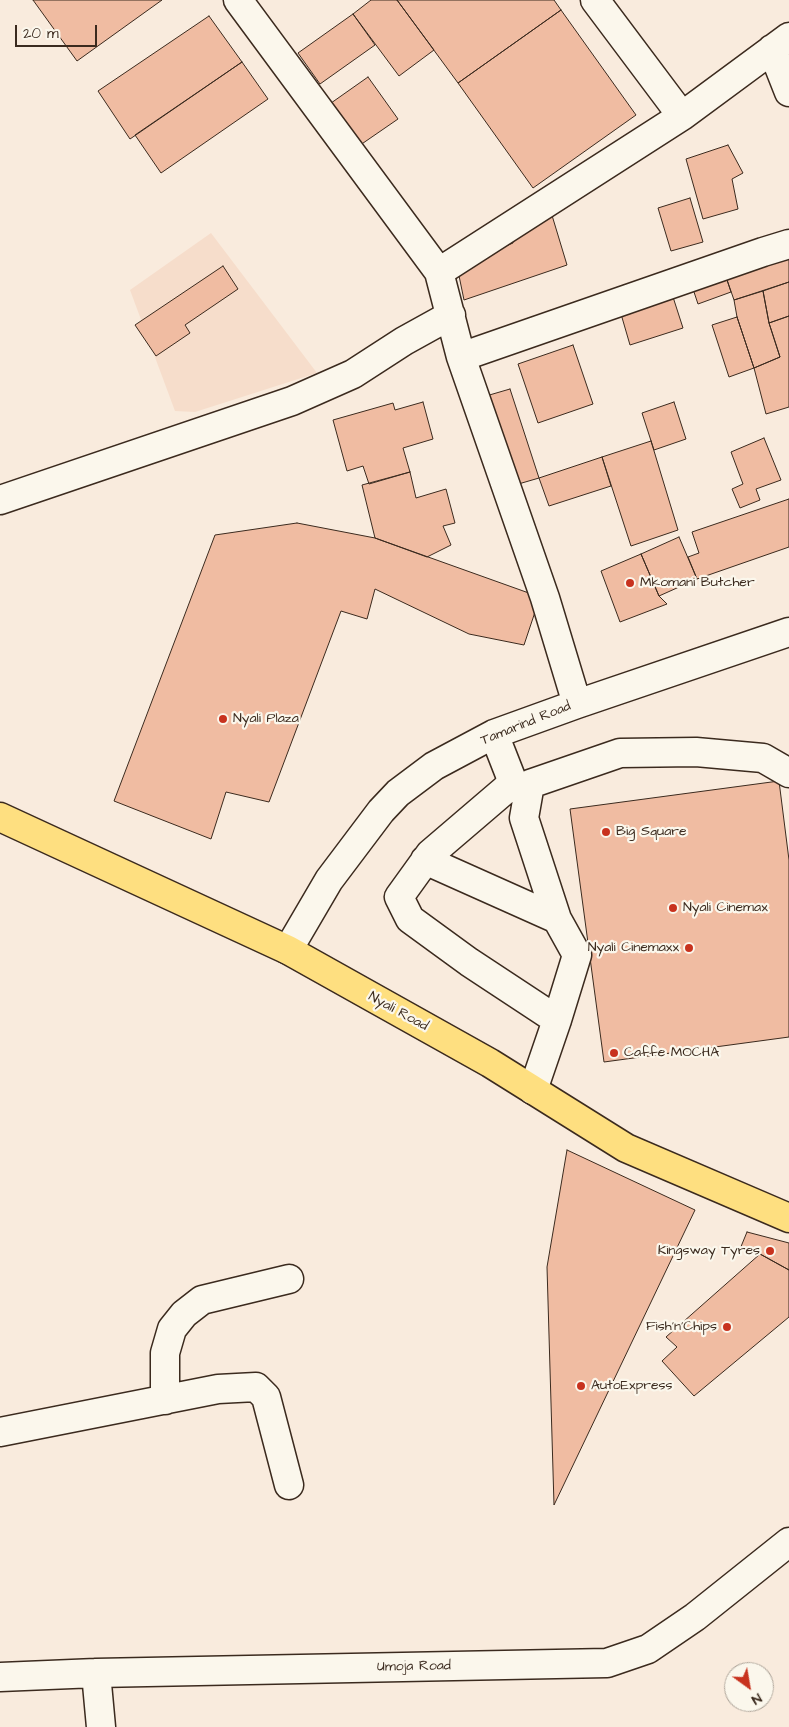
<!DOCTYPE html>
<html>
<head>
<meta charset="utf-8">
<style>
	body { margin:0 }
	#map { position:relative; width:789px; height:1727px; overflow:hidden; background:#f9ebdd; font-family:"Architects Daughter",sans-serif }
	canvas { display:block }
	.north { position:absolute; left:724px; top:1662px; width:50px; height:50px; box-sizing:border-box; background:#fbf7ec; border:1px solid #aea59a; border-radius:50%; rotate:148deg; font-size:14px; font-weight:700; line-height:20px; text-align:center; color:#3b2a1e }
	.north::after { content:''; display:block; margin:auto; width:18px; height:22px; background:#c8321e; clip-path:polygon(50% 0,100% 100%,50% 72%,0 100%) }
	.scale { position:absolute; left:15px; top:25px; width:82px; height:22px; box-sizing:border-box; border:2px solid #3b2a1e; border-top:0; padding-left:6px; font-size:15px; line-height:18px; white-space:nowrap; color:#3b2a1e; -webkit-text-stroke:4px #fbf7ec; paint-order:stroke }
</style>
</head>
<body>
<div id="map">
<canvas width="789" height="1727"></canvas>
<div class="north">N</div>
<div class="scale">20 m</div>
</div>
<script>
const context = document.querySelector('canvas').getContext('2d');
context.lineJoin = 'round';
function fill(path, color) {
  context.fillStyle = color;
  context.fill(path, 'evenodd');
}
function shape(rows) {
  const path = new Path2D();
  for (const r of rows) {
    path.moveTo(r[0], r[1]);
    for (let i = 2; i < r.length; i += 2) path.lineTo(r[i], r[i + 1]);
  }
  return path;
}
function strokePath(path, color, width, dash) {
  context.strokeStyle = color;
  context.lineWidth = width;
  context.lineCap = dash ? 'butt' : 'round';
  context.setLineDash(dash || []);
  context.stroke(path);
}
function label(font, color, halo, rows, align = 'center') {
  context.font = font + ' "Architects Daughter",sans-serif';
  context.lineWidth = 4.5;
  context.setLineDash([]);
  context.textBaseline = 'middle';
  context.strokeStyle = halo;
  context.fillStyle = color;
  for (const [text, x, y, turn = 0] of rows) {
    context.save();
    context.translate(x, y);
    context.rotate((+turn || 0) * Math.PI / 180);
    context.textAlign = isNaN(turn) ? turn : align;
    if (halo) context.strokeText(text, 0, 0);
    context.fillText(text, 0, 0);
    context.restore();
  }
}
const built = shape([
	[211,233,317,373,195,412,175,411,130,290]
]);
const building = shape([
	[33,0,162,0,77,61,33,0],
	[371,0,397,0,434,50,399,76,353,14,371,0],
	[397,0,554,0,561,10,458,83,397,0],
	[561,10,636,115,533,188,458,83,561,10],
	[353,14,375,45,320,84,298,53,353,14],
	[209,16,242,62,130,139,98,91,209,16],
	[242,62,268,99,161,173,135,135,242,62],
	[368,77,398,119,353,150,324,108,368,77],
	[728,145,743,173,732,179,738,209,703,219,686,159,728,145],
	[690,198,703,242,671,251,658,208,690,198],
	[551,212,567,265,464,300,457,266,513,243,511,224,551,212],
	[789,251,789,282,734,300,725,274,789,251],
	[223,266,238,289,185,325,190,333,156,356,135,325,223,266],
	[725,274,731,292,698,304,692,286,725,274],
	[789,282,789,316,769,323,763,291,789,282],
	[763,291,769,323,780,357,754,368,737,317,734,300,763,291],
	[673,297,683,328,630,345,621,314,673,297],
	[789,316,789,407,766,414,754,368,780,357,769,323,789,316],
	[737,317,754,368,729,377,712,325,737,317],
	[573,345,593,404,538,423,518,364,573,345],
	[510,389,539,478,515,485,486,396,510,389],
	[423,402,433,439,403,448,410,472,369,484,363,466,347,471,333,420,393,403,395,410,423,402],
	[674,402,686,439,654,450,642,413,674,402],
	[764,438,781,480,756,489,760,500,740,508,732,489,743,484,731,452,764,438],
	[651,441,678,530,631,546,602,457,651,441],
	[602,457,611,486,549,506,539,478,602,457],
	[410,472,416,498,446,489,455,523,443,526,451,545,427,557,375,538,362,485,410,472],
	[789,499,789,547,697,579,688,557,699,553,692,532,789,499],
	[297,523,375,538,540,597,524,645,469,634,375,589,367,619,341,611,269,802,226,792,211,839,114,801,215,535,297,523],
	[679,537,697,579,659,596,641,554,679,537],
	[641,554,659,596,667,604,620,622,601,571,641,554],
	[779,781,789,860,789,1037,604,1062,570,809,779,781],
	[567,1150,695,1210,554,1505,547,1267,567,1150],
	[747,1232,789,1243,789,1270,760,1254,740,1249,747,1232],
	[760,1254,789,1270,789,1317,694,1396,662,1361,677,1347,666,1337,760,1254]
]);
const minor = shape([
	[238,0,439,272,461,357,545,598,577,704],
	[595,0,682,116],
	[772,49,789,92],
	[439,272,682,116,789,37],
	[461,357,763,252,789,244],
	[0,500,292,401,353,374,404,341,451,315],
	[494,734,512,780,506,789,430,854,399,897,410,919,469,962,557,1020],
	[425,860,557,919],
	[288,950,329,880,381,811,398,793,434,766,494,734,577,704,789,632],
	[533,1090,557,1020,577,955,557,919,524,818,530,784,620,753,696,752,763,758,789,773],
	[165,1400,165,1353,172,1329,184,1314,202,1300,289,1279],
	[0,1432,218,1389,256,1387,266,1397,289,1485],
	[96,1673,101,1727],
	[0,1677,96,1673,607,1663,648,1649,695,1617,789,1542]
]);
const major = shape([
	[0,817,288,950,490,1063,626,1148,789,1218]
]);
const markers = [
	[630,583,5,"#c8321e"],
	[223,719,5,"#c8321e"],
	[606,832,5,"#c8321e"],
	[673,908,5,"#c8321e"],
	[689,948,5,"#c8321e"],
	[614,1053,5,"#c8321e"],
	[770,1251,5,"#c8321e"],
	[727,1327,5,"#c8321e"],
	[581,1386,5,"#c8321e"]
];
const poiNames = [
	["Mkomani Butcher",640,583],
	["Nyali Plaza",233,719],
	["Big Square",616,832],
	["Nyali Cinemax",683,908],
	["Nyali Cinemaxx",679,948,"right"],
	["Caffe MOCHA",624,1053],
	["Kingsway Tyres",760,1251,"right"],
	["Fish'n'Chips",717,1327,"right"],
	["AutoExpress",591,1386]
];
const streetNames = [
	["Tamarind Road",526,724,-22],
	["Nyali Road",398,1012,29],
	["Umoja Road",414,1667,-1]
];
fill(built, '#f6ddcb');
fill(building, '#f0bca2');
strokePath(building, '#3b2a1e', 1);
strokePath(minor, '#3b2a1e', 31);
strokePath(major, '#3b2a1e', 31);
strokePath(minor, '#fbf7ec', 28);
strokePath(major, '#fedf80', 28);
for (const [x, y, r, color] of markers) {
  const dot = new Path2D();
  dot.arc(x, y, r, 0, 2 * Math.PI);
  context.fillStyle = color;
  context.fill(dot);
  strokePath(dot, '#fbf7ec', 2);
}
label('14px', '#3b2a1e', '#fbf7ec', poiNames, 'left');
label('14px', '#3b2a1e', '#fbf7ec', streetNames);
</script>
</body>
</html>
